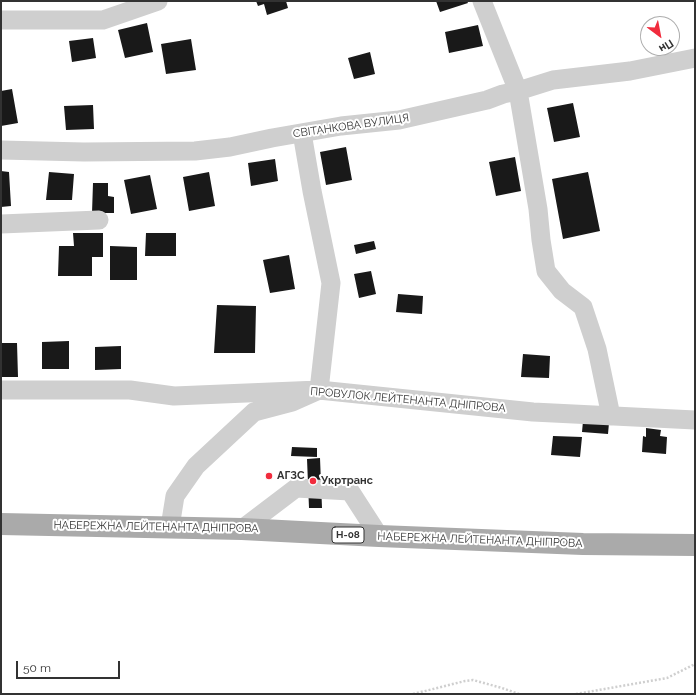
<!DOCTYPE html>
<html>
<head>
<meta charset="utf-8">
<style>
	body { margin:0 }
	#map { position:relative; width:696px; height:695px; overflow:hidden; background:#fff; font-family:Raleway,sans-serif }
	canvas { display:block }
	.frame { position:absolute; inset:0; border:2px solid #323232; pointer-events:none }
	.north { position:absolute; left:640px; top:16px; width:40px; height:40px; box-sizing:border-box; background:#fff; border:1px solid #adadad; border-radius:50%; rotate:148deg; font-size:11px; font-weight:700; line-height:16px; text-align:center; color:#323232 }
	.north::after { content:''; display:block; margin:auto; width:14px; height:18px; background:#f12c3d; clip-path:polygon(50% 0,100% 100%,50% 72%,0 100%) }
	.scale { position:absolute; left:16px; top:661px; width:104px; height:18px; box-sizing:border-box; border:2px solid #323232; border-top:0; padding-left:5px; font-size:12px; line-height:14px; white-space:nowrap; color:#323232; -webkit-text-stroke:3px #fff; paint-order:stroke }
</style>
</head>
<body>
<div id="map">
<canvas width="696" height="695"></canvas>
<div class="frame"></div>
<div class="north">Пн</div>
<div class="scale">50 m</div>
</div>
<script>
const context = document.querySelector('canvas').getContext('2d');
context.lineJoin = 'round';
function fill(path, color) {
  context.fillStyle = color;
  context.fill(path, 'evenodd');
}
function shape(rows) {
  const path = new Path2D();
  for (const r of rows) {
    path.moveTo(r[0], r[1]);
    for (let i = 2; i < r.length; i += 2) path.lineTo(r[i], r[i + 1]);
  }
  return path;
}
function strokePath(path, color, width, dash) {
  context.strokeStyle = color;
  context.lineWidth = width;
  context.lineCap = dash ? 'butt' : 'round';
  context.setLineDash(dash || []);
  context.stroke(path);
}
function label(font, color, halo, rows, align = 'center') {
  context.font = font + ' Raleway,sans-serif';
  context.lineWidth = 4;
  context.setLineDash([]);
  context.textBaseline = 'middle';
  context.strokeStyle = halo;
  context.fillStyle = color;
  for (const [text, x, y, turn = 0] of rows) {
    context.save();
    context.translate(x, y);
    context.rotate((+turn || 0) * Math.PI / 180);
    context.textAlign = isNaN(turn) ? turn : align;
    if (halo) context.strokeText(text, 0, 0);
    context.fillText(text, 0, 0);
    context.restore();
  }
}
const building = shape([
	[256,1,286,1,288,8,267,15,264,4,258,6],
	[436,1,467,1,468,3,440,12],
	[147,23,153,52,125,58,118,30],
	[478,25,483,46,449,53,445,32],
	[93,38,96,58,72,62,69,41],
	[191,39,196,70,166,74,161,44],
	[370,52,375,74,354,79,348,58],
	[12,89,18,123,1,126,1,91],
	[573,103,580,137,554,142,547,108],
	[93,105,94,129,66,130,64,106],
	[346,147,352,180,326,185,320,152],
	[515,157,521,191,496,196,489,162],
	[275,159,278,181,251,186,248,163],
	[1,171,9,172,11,206,1,207],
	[49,172,74,174,72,200,46,200],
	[209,172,215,206,189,211,183,177],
	[588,172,600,231,563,239,552,179],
	[150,175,157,209,131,214,124,180],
	[93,183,108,183,108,196,114,197,114,213,92,213],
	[73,233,103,233,103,257,92,257,92,276,58,276,59,246,74,246],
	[146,233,176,233,176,256,145,256],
	[374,241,376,249,356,254,354,245],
	[110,246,137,247,137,280,110,280],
	[289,255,295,289,270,293,263,260],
	[371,271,376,294,359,298,354,274],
	[398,294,423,296,422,314,396,312],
	[217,305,256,306,255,353,214,353],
	[69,341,69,369,42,369,42,342],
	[1,343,17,343,18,377,1,377],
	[121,346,121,369,95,370,95,347],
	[523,354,550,356,549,378,521,377],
	[583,421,609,423,608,434,582,432],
	[646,428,661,430,660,436,667,437,666,454,642,452,643,436,646,437],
	[553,436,582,437,580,457,551,455],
	[292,447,317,448,317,457,291,456],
	[320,458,322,508,309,508,307,459]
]);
const path = shape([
	[413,694,465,681,473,680,502,688,519,694],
	[576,694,667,678,695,664]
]);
const minor = shape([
	[482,1,518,91,538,209,541,240,546,271,562,291,583,307,597,349,611,416],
	[1,20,103,20,158,1],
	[1,150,84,152,195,151,230,147,272,138,341,126,399,120,487,100,503,94,518,91,553,80,630,71,695,58],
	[1,224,99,220],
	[1,390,130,390,174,396,319,390,533,412,695,420],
	[170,527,175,496,196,466,254,412,292,402,319,390,331,283,312,191,302,133],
	[242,529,296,488,350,491,379,536]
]);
const major = shape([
	[1,524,242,529,379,536,583,544,695,545]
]);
const markers = [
	[269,476,4,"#f12c3d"],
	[313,481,4,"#f12c3d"]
];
const shields = [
	[348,535,32]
];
const shieldNames = [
	["Н-08",348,535]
];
const streetNames = [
	["СВІТАНКОВА ВУЛИЦЯ",351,126,-8],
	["ПРОВУЛОК ЛЕЙТЕНАНТА ДНІПРОВА",408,400,5],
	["НАБЕРЕЖНА ЛЕЙТЕНАНТА ДНІПРОВА",156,527,1],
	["НАБЕРЕЖНА ЛЕЙТЕНАНТА ДНІПРОВА",480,540,2]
];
const poiNames = [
	["АГЗС",277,476],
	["Укртранс",321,481]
];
fill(building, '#191919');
strokePath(path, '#cfcfcf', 2.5, [2, 2]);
strokePath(minor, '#cfcfcf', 19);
strokePath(major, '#aaa', 22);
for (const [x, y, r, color] of markers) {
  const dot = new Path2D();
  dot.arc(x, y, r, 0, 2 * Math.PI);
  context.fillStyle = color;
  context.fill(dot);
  strokePath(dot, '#fff', 1.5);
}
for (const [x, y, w] of shields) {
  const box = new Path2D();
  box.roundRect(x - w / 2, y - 8, w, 16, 3);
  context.fillStyle = '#fff';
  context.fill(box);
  strokePath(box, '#323232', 1);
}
label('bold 10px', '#323232', null, shieldNames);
label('11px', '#323232', '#fff', streetNames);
label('bold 11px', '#323232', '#fff', poiNames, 'left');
</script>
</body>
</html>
